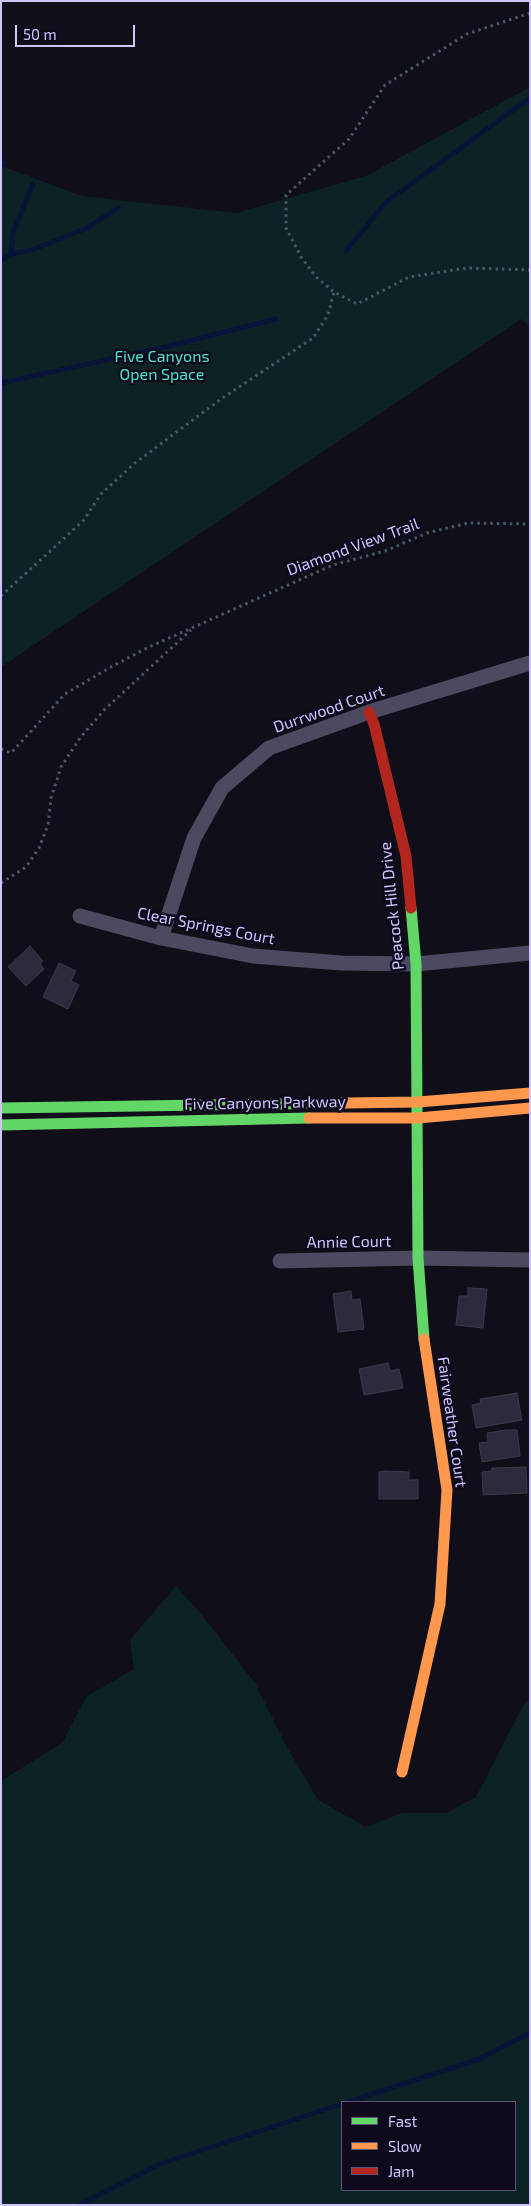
<!DOCTYPE html>
<html>
<head>
<meta charset="utf-8">
<style>
	body { margin:0 }
	#map { position:relative; width:531px; height:2206px; overflow:hidden; background:#100e18; font-family:"Exo 2",sans-serif }
	canvas { display:block }
	.frame { position:absolute; inset:0; border:2px solid #d0c5ff; pointer-events:none }
	.legend { position:absolute; left:341px; top:2101px; width:175px; height:90px; box-sizing:border-box; background:#0e0a1c; border:1px solid #5c5577; margin:0; padding:6px 9px; list-style:none; font-size:15px; color:#d0c5ff }
	.legend li { display:flex; align-items:center; gap:10px; height:25px }
	.legend b { width:25px; border:1px solid #5c5577 }
	.scale { position:absolute; left:15px; top:25px; width:120px; height:22px; box-sizing:border-box; border:2px solid #d0c5ff; border-top:0; padding-left:6px; font-size:15px; line-height:18px; white-space:nowrap; color:#d0c5ff; -webkit-text-stroke:4px #0e0a1c; paint-order:stroke }
</style>
</head>
<body>
<div id="map">
<canvas width="531" height="2206"></canvas>
<div class="frame"></div>
<ul class="legend">
<li><b style="height:6px;background:#63d668"></b>Fast</li>
<li><b style="height:6px;background:#ff974d"></b>Slow</li>
<li><b style="height:6px;background:#b3261e"></b>Jam</li>
</ul>
<div class="scale">50 m</div>
</div>
<script>
const context = document.querySelector('canvas').getContext('2d');
context.lineJoin = 'round';
function fill(path, color) {
  context.fillStyle = color;
  context.fill(path, 'evenodd');
}
function shape(rows) {
  const path = new Path2D();
  for (const r of rows) {
    path.moveTo(r[0], r[1]);
    for (let i = 2; i < r.length; i += 2) path.lineTo(r[i], r[i + 1]);
  }
  return path;
}
function strokePath(path, color, width, dash) {
  context.strokeStyle = color;
  context.lineWidth = width;
  context.lineCap = dash ? 'butt' : 'round';
  context.setLineDash(dash || []);
  context.stroke(path);
}
function label(font, color, halo, rows, align = 'center') {
  context.font = font + ' "Exo 2",sans-serif';
  context.lineWidth = 5;
  context.setLineDash([]);
  context.textBaseline = 'middle';
  context.strokeStyle = halo;
  context.fillStyle = color;
  for (const [text, x, y, turn = 0] of rows) {
    context.save();
    context.translate(x, y);
    context.rotate((+turn || 0) * Math.PI / 180);
    context.textAlign = isNaN(turn) ? turn : align;
    if (halo) context.strokeText(text, 0, 0);
    context.fillText(text, 0, 0);
    context.restore();
  }
}
const green = shape([
	[530,87,530,327,521,319,1,667,1,166,82,196,236,213,366,176],
	[176,1586,202,1615,255,1683,287,1747,318,1800,366,1827,402,1813,446,1813,476,1797,525,1702,530,1700,530,2205,1,2205,1,1781,63,1742,86,1697,134,1669,130,1640],
	[515,2102,515,2190,342,2190,342,2102]
]);
const stream = shape([
	[1,165,3,162],
	[346,251,386,202,530,98],
	[11,254,32,250,87,228,118,208],
	[1,260,11,254,13,232,33,184],
	[1,383,161,348,276,319],
	[348,2102,479,2059,530,2033],
	[79,2205,160,2164,342,2104]
]);
const building = shape([
	[30,946,43,961,40,964,44,969,26,986,8,967,30,946],
	[59,963,76,971,71,981,79,985,68,1009,43,997,59,963],
	[468,1288,487,1289,483,1328,456,1325,459,1296,468,1296,468,1288],
	[351,1291,352,1300,360,1299,364,1329,338,1332,333,1294,351,1291],
	[388,1363,390,1371,399,1369,403,1388,364,1395,359,1369,388,1363],
	[517,1393,522,1420,476,1428,472,1405,481,1403,480,1399,517,1393],
	[506,1430,517,1430,520,1456,482,1462,479,1443,488,1442,487,1433,506,1430],
	[526,1467,527,1493,483,1495,482,1472,492,1471,492,1468,526,1467],
	[384,1471,409,1472,409,1480,418,1480,418,1499,379,1499,379,1472,384,1471]
]);
const path = shape([
	[530,13,467,34,385,85,349,139,286,195,286,228,301,257,316,277,334,292,357,304,409,277,467,268,530,270],
	[1,596,83,521,101,494,135,463,221,399,313,338,328,315,334,292],
	[1,749,11,753,65,694,109,668,149,647,333,565,385,551,427,533,468,523,530,524],
	[1,883,26,867,39,848,48,825,51,798,61,767,80,738,105,709,191,630]
]);
const street = shape([
	[80,916,161,938,253,956,341,963,416,964,530,953],
	[161,938,194,838,222,788,269,748,369,712,530,663],
	[280,1261,418,1258,530,1260]
]);
const fast = shape([
	[411,908,416,964,418,1258,424,1339],
	[1,1108,345,1103],
	[1,1125,309,1118]
]);
const slow = shape([
	[345,1103,418,1102,530,1093],
	[309,1118,418,1118,530,1108],
	[402,1772,440,1604,447,1490,424,1339]
]);
const jam = shape([
	[369,712,374,724,406,856,411,908]
]);
const parkNames = [
	["Five Canyons",162,357],
	["Open Space",162,375]
];
const streetNames = [
	["Diamond View Trail",353,547,-20],
	["Durrwood Court",329,709,-19],
	["Peacock Hill Drive",392,906,-96],
	["Clear Springs Court",206,926,11],
	["Five Canyons Parkway",265,1103,-1],
	["Annie Court",349,1242,-1],
	["Fairweather Court",452,1422,82]
];
fill(green, '#0d2224');
strokePath(stream, '#071436', 5);
fill(building, '#2e2a3c');
strokePath(building, '#3c384e', 1);
strokePath(path, '#485766', 3, [2.5, 4]);
strokePath(street, '#4c4961', 15);
strokePath(fast, '#63d668', 11);
strokePath(slow, '#ff974d', 11);
strokePath(jam, '#b3261e', 11);
label('16px', '#4ce4c9', '#0e0a1c', parkNames);
label('16px', '#d0c5ff', '#0e0a1c', streetNames);
</script>
</body>
</html>
